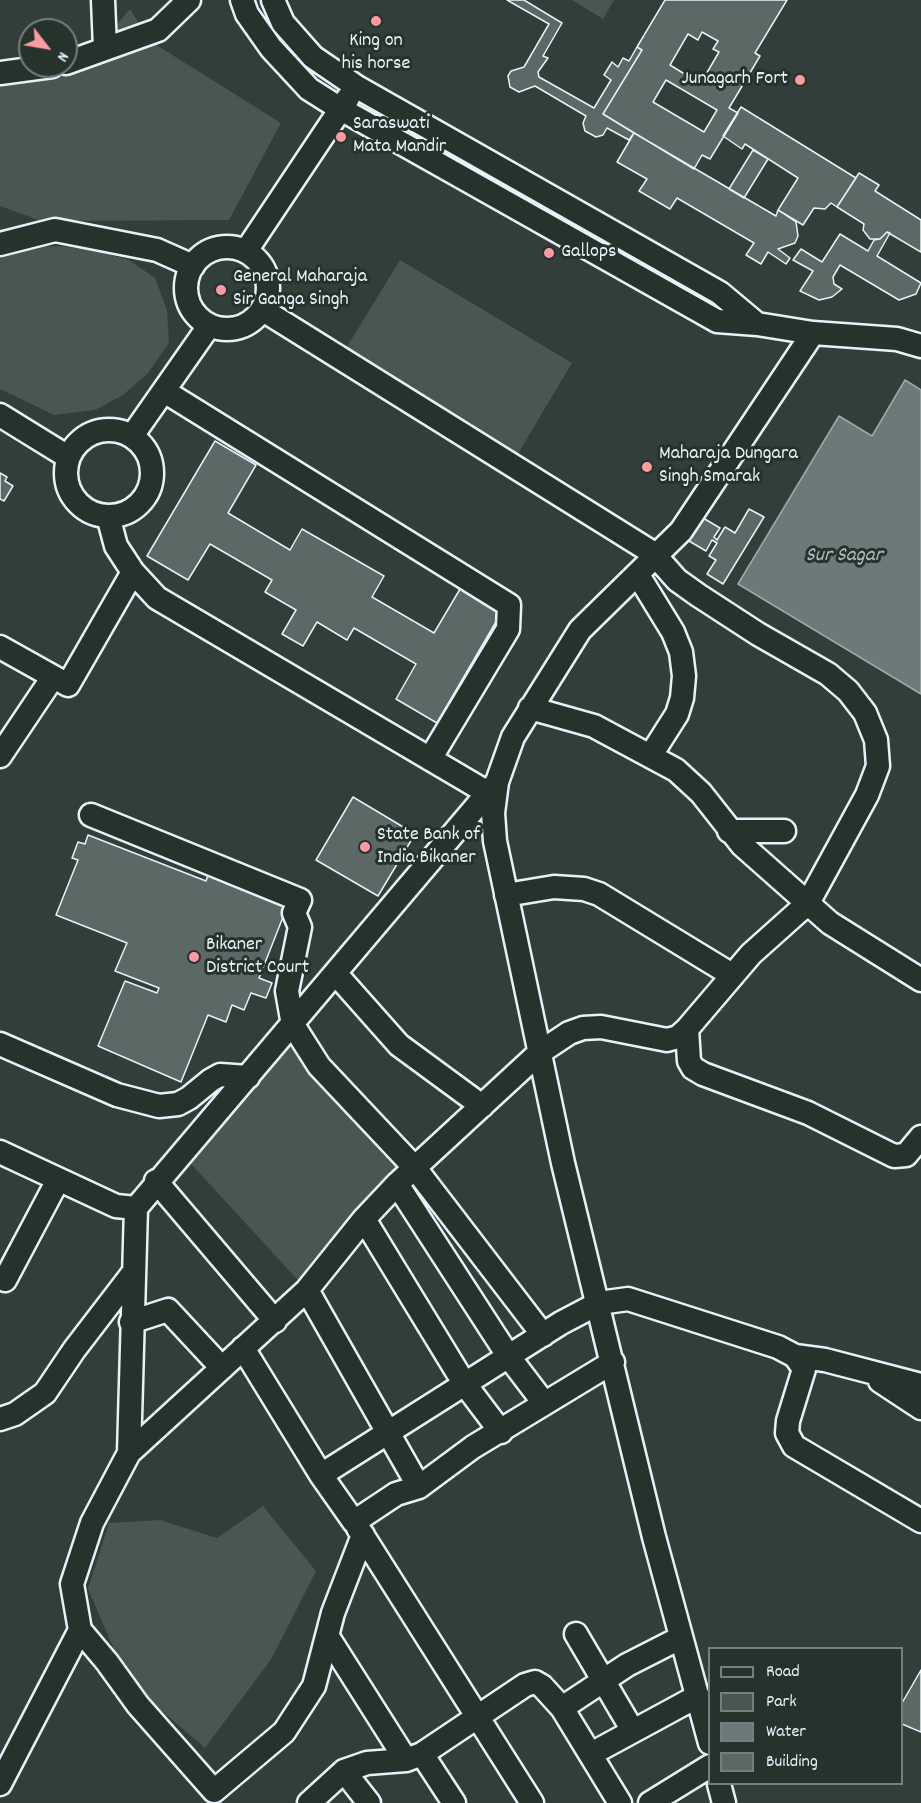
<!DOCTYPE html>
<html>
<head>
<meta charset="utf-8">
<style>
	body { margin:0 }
	#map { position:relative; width:921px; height:1803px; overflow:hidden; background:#323e39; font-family:Dekko,sans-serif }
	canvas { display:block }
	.legend { position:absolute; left:708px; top:1647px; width:195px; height:138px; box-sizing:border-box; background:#26332d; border:2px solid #747f7e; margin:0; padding:8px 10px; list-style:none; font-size:18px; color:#e8f1f8 }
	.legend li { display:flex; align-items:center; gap:12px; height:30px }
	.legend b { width:30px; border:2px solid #747f7e }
	.north { position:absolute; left:18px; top:18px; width:60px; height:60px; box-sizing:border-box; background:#26332d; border:2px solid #747f7e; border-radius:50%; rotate:121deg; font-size:16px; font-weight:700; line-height:24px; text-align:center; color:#e8f1f8 }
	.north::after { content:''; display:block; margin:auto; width:21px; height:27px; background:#ff9aa2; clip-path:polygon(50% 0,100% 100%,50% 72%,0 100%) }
</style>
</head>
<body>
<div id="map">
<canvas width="921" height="1803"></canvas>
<ul class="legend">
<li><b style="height:8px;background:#26332d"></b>Road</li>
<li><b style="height:16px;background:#495651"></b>Park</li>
<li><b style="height:16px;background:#6d7978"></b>Water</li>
<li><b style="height:16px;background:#5c6865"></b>Building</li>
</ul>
<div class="north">N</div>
</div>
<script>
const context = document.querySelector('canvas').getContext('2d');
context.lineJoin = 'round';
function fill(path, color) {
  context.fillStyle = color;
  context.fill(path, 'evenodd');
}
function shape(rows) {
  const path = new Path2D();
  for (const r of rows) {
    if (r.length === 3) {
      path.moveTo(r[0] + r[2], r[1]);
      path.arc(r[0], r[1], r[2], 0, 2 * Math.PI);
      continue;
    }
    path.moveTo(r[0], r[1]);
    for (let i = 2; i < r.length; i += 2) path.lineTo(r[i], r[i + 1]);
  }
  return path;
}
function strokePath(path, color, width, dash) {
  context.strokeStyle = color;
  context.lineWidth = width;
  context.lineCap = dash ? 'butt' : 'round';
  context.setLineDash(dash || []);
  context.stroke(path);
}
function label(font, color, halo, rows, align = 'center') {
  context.font = font + ' Dekko,sans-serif';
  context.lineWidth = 6;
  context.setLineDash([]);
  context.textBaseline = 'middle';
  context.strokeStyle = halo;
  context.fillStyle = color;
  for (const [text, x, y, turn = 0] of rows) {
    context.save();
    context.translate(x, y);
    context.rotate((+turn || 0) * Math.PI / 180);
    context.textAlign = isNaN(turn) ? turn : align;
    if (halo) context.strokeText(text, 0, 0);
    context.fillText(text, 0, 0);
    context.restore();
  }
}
const green = shape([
	[572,0,614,0,603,19],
	[130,9,150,41,281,123,229,220,41,221,0,206,0,65,91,55],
	[61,246,101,252,129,260,155,278,167,310,169,343,148,373,123,395,95,410,54,415,0,389,0,253,30,247],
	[400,260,572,363,513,462,340,358],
	[293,1025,415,1168,307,1290,181,1153],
	[263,1506,316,1571,272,1658,205,1748,142,1694,116,1654,88,1589,109,1523,160,1520,217,1538]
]);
const water = shape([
	[905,380,921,390,921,694,738,584,839,416,872,436,905,380]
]);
const building = shape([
	[507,0,524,0,562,23,543,56,548,58,538,72,539,77,594,108,611,80,604,75,612,62,618,67,623,58,629,61,637,47,642,50,603,114,634,133,629,140,607,128,603,135,596,137,585,131,583,123,586,116,535,86,519,92,510,87,508,76,511,71,524,67,549,24,507,0],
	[665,0,787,0,755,53,760,56,729,108,738,113,710,159,702,155,694,169,603,114,642,50,637,47,665,0],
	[702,32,718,41,713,49,719,52,705,76,701,73,696,81,670,65,688,34,698,40,702,32],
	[666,80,717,110,704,132,653,102,666,80],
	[741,107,856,178,837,207,831,203,825,209,814,208,803,225,778,210,798,178,745,144,742,149,723,136,741,107],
	[634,133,776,216,778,210,796,222,798,236,795,243,778,249,790,258,786,264,768,252,761,264,746,255,754,243,677,198,670,209,639,191,647,179,617,162,634,133],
	[753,150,768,159,744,198,729,189,753,150],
	[859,173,879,185,875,191,921,220,921,252,887,232,880,239,870,239,863,230,864,224,837,207,859,173],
	[887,232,890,233,877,256,921,283,916,294,899,300,840,265,833,277,834,284,842,289,832,297,819,300,800,291,813,271,793,260,801,249,822,262,840,234,868,251,874,240,880,239,887,232],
	[215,441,256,465,228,513,290,550,302,529,384,576,372,597,434,633,463,584,504,608,437,723,396,699,416,664,354,628,347,640,317,622,303,646,282,634,296,610,265,592,272,580,210,544,188,580,147,556,215,441],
	[0,473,7,477,5,481,13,486,4,501,0,499,0,473],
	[749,509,764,517,723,584,707,574,716,560,709,556,717,543,712,540,706,551,689,541,703,518,720,528,714,537,717,540,725,527,735,533,749,509],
	[353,797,415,834,378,896,316,860,353,797],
	[88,835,206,881,208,875,287,907,259,978,272,983,266,998,251,993,244,1010,232,1005,226,1022,208,1015,181,1082,98,1046,125,981,157,993,159,988,115,971,127,943,56,915,78,860,72,858,78,842,85,844,88,835],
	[921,1670,921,1732,902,1724,902,1703,921,1670]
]);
const minor = shape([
	[103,0,105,48],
	[242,0,247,14,271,48,309,89,339,108,717,321,757,324],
	[273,0,283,23,313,57,357,87,720,293,757,324,813,333,897,339,921,346],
	[66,63,158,30,189,0],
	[0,73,52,66],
	[0,244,55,230,157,250,193,266],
	[227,288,41],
	[246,251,348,98],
	[263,310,653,553,677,580,698,595,758,634,828,674,848,691,865,713,876,740,878,766,867,795,808,903,751,954,687,1029,678,1037,667,1040,601,1027,583,1028,569,1033,539,1053,397,1184,364,1219,307,1290,129,1453,92,1523,72,1584,80,1630,107,1662,138,1705,214,1791,284,1732,314,1686,333,1613,363,1535],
	[164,391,509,605,508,629,430,759],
	[0,415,68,457],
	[109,473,43],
	[132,436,209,326],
	[108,516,116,546,133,572,157,598,488,793],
	[638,575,673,632,681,652,684,676,682,698,677,714,651,755],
	[0,647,68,685,133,572],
	[530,708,594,726,676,770,701,793,742,845,830,923,921,980],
	[0,756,53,677],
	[91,815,300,900,294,913,300,927,287,991,293,1025,319,1066,415,1168,543,1335],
	[729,831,784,831],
	[506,895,554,887,584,889,599,894,732,975],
	[336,974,399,1045,482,1106],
	[687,1029,689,1061,693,1068,703,1074,808,1113,894,1156,906,1155,921,1137],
	[0,1044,117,1095,159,1106,178,1104,189,1098,211,1080,220,1075,248,1077],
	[0,1152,116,1206,136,1208],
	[156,1181,275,1321],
	[397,1184,509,1357,544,1403],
	[364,1219,464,1383,501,1432],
	[5,1280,58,1180],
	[131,1322,168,1310,222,1368],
	[243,1348,321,1475,354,1522,396,1494,419,1487,307,1290],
	[795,1356,825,1360,921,1385],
	[880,1381,921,1408],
	[0,1419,15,1414,45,1393,74,1350,133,1273],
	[129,1453,136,1208,497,782],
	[321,1475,561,1323,599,1303,628,1299,778,1347,795,1356,804,1369,788,1421,787,1433,794,1446,921,1521],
	[419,1487,473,1447,613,1362],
	[358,1528,532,1803],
	[576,1634,633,1731],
	[328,1637,406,1760],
	[562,1708,627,1665,680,1638],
	[710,1743,654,1537,563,1163,495,841,493,813,497,782,513,737,580,630,681,531,813,333],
	[422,1754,454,1803],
	[591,1754,698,1696],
	[344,1771,367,1763,406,1760,422,1754,525,1685,535,1682,542,1686,562,1708,620,1803],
	[0,1784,80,1630],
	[719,1784,724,1803],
	[309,1803,344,1771,369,1803],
	[650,1803,710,1766]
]);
const markers = [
	[376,21,6,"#ff9aa2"],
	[800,80,6,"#ff9aa2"],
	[341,137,6,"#ff9aa2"],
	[549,253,6,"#ff9aa2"],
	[221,290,6,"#ff9aa2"],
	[647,467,6,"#ff9aa2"],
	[365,847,6,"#ff9aa2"],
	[194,957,6,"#ff9aa2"]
];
const poiNames = [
	["King on",376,42,"center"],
	["his horse",376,65,"center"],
	["Junagarh Fort",788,80,"right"],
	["Saraswati",353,125],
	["Mata Mandir",353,148],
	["Gallops",561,253],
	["General Maharaja",233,278],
	["Sir Ganga Singh",233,301],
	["Maharaja Dungara",659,455],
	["Singh Smarak",659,478],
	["State Bank of",377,836],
	["India Bikaner",377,859],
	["Bikaner",206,946],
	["District Court",206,969]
];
const waterNames = [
	["Sur Sagar",844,557]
];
fill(green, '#495651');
fill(water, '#6d7978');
strokePath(water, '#9ea9ab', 1.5);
fill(building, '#5c6865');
strokePath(building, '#e8f1f8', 1.5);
strokePath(minor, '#e8f1f8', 27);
strokePath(minor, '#26332d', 22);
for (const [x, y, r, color] of markers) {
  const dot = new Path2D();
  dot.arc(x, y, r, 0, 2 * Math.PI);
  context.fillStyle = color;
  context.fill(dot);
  strokePath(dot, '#26332d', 2);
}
label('20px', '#e8f1f8', '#26332d', poiNames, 'left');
label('italic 21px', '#b1bbbe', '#26332d', waterNames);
</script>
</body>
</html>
